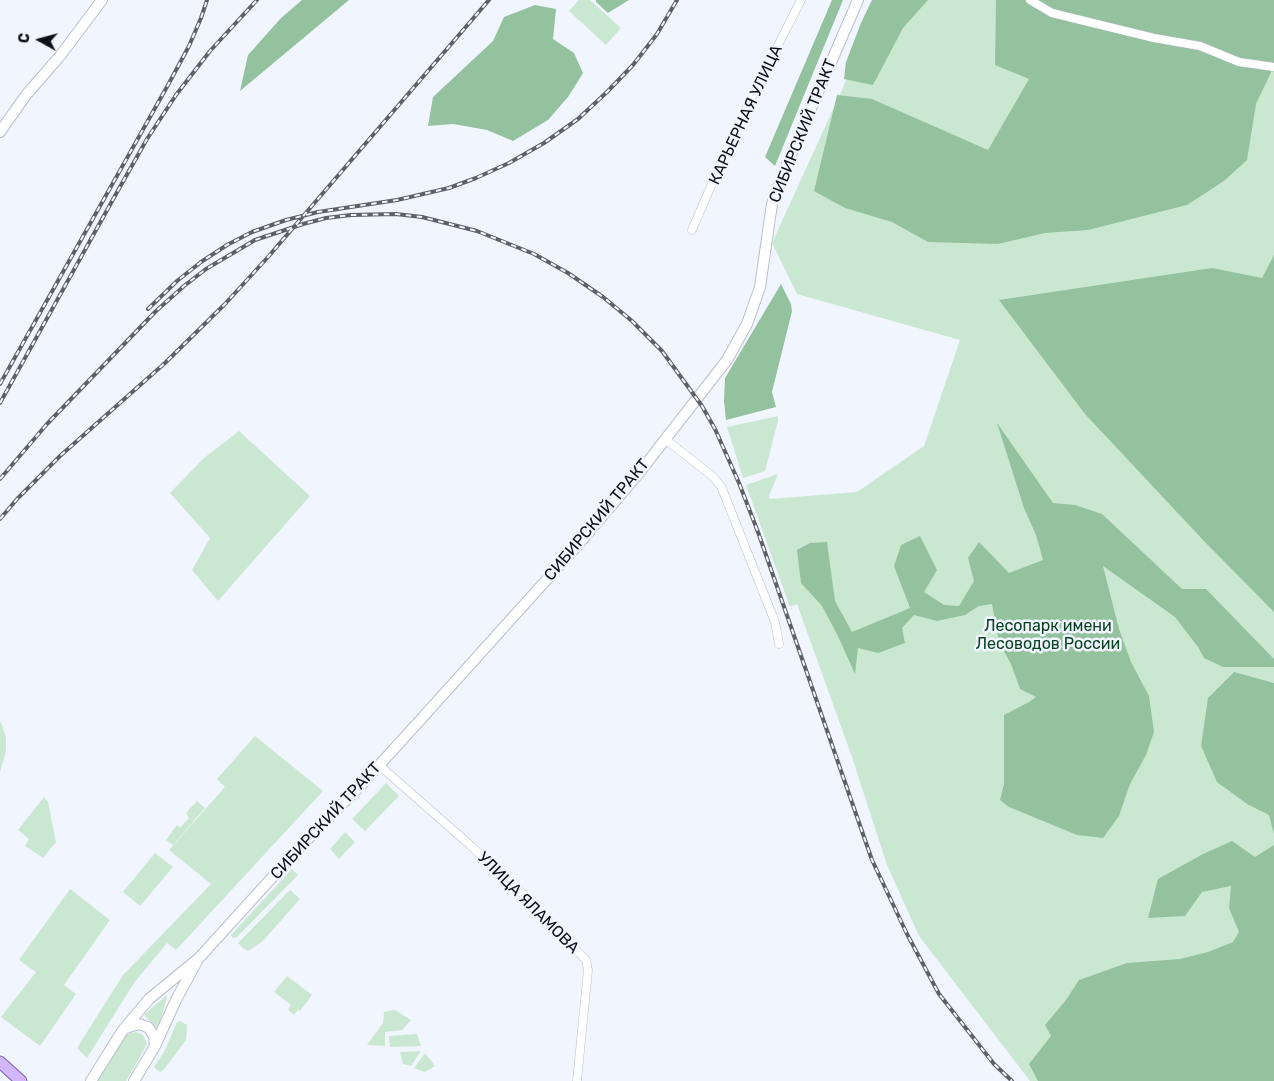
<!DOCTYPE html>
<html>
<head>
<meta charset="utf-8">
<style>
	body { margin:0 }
	#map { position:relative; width:1274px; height:1081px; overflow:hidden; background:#f1f5fe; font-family:Rubik,sans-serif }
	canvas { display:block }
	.north { position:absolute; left:15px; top:15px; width:50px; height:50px; -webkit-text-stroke:4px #f1f5fe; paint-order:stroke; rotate:277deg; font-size:14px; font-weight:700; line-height:20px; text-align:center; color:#0e1014 }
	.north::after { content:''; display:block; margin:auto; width:18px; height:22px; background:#0e1014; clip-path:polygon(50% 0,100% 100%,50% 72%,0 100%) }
</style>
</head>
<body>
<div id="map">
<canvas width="1274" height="1081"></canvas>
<div class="north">С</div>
</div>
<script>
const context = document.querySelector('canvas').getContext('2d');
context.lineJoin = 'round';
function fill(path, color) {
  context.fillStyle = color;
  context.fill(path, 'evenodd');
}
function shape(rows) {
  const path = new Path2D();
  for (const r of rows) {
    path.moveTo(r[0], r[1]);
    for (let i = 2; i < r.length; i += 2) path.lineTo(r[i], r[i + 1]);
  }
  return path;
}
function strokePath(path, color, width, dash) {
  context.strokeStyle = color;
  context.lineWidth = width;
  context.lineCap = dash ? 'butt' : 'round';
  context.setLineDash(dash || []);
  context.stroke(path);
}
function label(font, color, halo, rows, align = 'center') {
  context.font = font + ' Rubik,sans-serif';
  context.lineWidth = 5;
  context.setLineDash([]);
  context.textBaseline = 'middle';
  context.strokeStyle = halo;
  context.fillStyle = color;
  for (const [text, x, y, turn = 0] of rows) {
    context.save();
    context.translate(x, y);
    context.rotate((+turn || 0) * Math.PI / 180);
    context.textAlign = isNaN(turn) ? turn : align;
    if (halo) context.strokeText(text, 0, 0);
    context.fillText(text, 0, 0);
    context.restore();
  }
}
const green = shape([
	[579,0,590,0,621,28,606,45,569,11],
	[880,0,1274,0,1274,1081,1030,1081,919,936,887,865,852,757,797,604,790,607,746,485,778,474,769,496,770,499,857,492,924,446,960,340,797,294,772,243,841,92],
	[778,416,778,421,765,471,743,478,727,427],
	[239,431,310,496,218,601,192,570,210,538,170,493,204,458],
	[0,722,2,725,6,738,6,751,0,772],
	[255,736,323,791,176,950,167,943,134,983,87,1058,77,1048,123,975,211,884,169,850,225,787,217,779],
	[386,783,399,796,365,831,352,819],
	[44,797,48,802,56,842,43,858,25,846,29,839,18,830],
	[197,801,205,808,173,845,166,840,177,825,180,828,189,818,186,813],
	[345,832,355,842,339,859,330,849],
	[155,853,173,867,140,906,123,892],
	[292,869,298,875,237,937,233,938,231,935],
	[70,889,110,920,64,985,76,994,40,1046,1,1017,36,972,19,960],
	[290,890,300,899,263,941,248,951,243,948,238,943],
	[287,976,312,995,300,1011,298,1010,294,1015,288,1010,291,1005,274,992],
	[166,996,167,997,158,1029,144,1015],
	[395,1010,411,1020,402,1030,385,1032,385,1046,367,1045,383,1023,384,1012],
	[180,1021,187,1025,186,1040,165,1068,161,1072,157,1070,154,1067,165,1050,177,1022],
	[136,1032,143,1035,147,1044,126,1081,96,1081,127,1034],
	[417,1034,421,1046,390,1047,389,1036],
	[421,1051,411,1066,403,1064,400,1052],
	[425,1053,435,1066,425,1072,414,1068]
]);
const forest = shape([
	[302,0,349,0,240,91,248,55,281,18],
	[596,0,629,0,608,13,596,2],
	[832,0,843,0,775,166,765,157],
	[872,0,928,0,903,28,873,85,844,79,846,62,861,23],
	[996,0,1274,0,1274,66,1256,104,1247,160,1224,181,1187,205,1088,230,1045,233,998,244,928,242,892,222,845,208,814,191,837,95,872,99,988,150,1029,79,995,65],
	[535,5,556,9,553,39,574,53,583,73,568,97,548,120,513,141,487,130,453,124,428,126,433,97,493,41,504,17],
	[1274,255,1274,612,1204,541,1085,414,999,300,1212,268,1262,278],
	[781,284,791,304,792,311,772,392,776,407,726,420,724,401,725,378],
	[997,423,1053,503,1075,505,1102,514,1182,589,1206,589,1274,659,1274,667,1223,667,1204,658,1198,647,1175,617,1103,566,1119,629,1131,662,1149,696,1154,732,1146,755,1130,784,1119,816,1103,838,1077,835,1009,807,1000,800,1004,784,1004,715,1029,702,1036,697,1020,689,1011,664,999,642,992,604,979,606,965,615,937,621,914,615,902,628,905,643,878,653,858,648,855,674,837,634,822,606,801,583,797,550,810,543,827,542,835,601,852,632,910,608,894,566,901,545,920,536,937,570,924,592,944,605,959,606,974,581,968,558,979,542,1009,573,1043,560,1036,535,1024,508],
	[1234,672,1274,683,1274,834,1269,815,1247,804,1217,782,1201,746,1208,698],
	[1232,841,1255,857,1274,845,1274,1081,1038,1081,1029,1064,1051,1036,1045,1025,1066,1000,1079,980,1127,963,1180,959,1208,952,1233,942,1239,932,1229,908,1231,886,1202,892,1185,916,1148,918,1158,879,1203,854]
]);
const street = shape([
	[1030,0,1052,13,1154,38,1200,46,1239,62,1274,67],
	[692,230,735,130,801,0],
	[665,439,711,475,721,486,775,622,779,644],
	[379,765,470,845,522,893,586,960,588,970,577,1081]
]);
const secondary = shape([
	[0,132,26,95,60,56,102,0],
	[126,1028,138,1024,148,1027,154,1036,155,1046],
	[91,1081,123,1030,149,999,199,958,298,849,362,784,423,717,576,547,639,473,727,360,747,324,760,287,772,204,783,173,858,0],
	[134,1081,155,1046,176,1000,196,963]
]);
const primary = shape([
	[0,1062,21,1081]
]);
const rail = shape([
	[148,309,177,281,201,262,227,245,252,232,286,220,318,212,397,200,449,188,476,178,509,163,544,143,578,119,607,92,633,65,657,34,677,0],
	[0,384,168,85,189,46,201,18,207,0],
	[0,403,116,194,147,139,176,95,210,51,257,0],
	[0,479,47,424,155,312,184,286,206,269,255,240,303,224,326,218,351,215,396,214,422,217,477,231,534,254,568,273,603,297,632,321,662,351,702,406,715,429,739,483,758,532,872,860,907,934,939,994,994,1064,1012,1081],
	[0,519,18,498,60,456,165,363,225,304,268,257,489,0]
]);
const streetNames = [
	["КАРЬЕРНАЯ УЛИЦА",746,115,-65],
	["СИБИРСКИЙ ТРАКТ",803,131,-68],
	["СИБИРСКИЙ ТРАКТ",597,520,-50],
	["СИБИРСКИЙ ТРАКТ",326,821,-47],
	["УЛИЦА ЯЛАМОВА",528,903,45]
];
const parkNames = [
	["Лесопарк имени",1048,626],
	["Лесоводов России",1048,644]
];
fill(green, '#cae8d1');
fill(forest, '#94c29f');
strokePath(street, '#babfca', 9);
strokePath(secondary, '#babfca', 12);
strokePath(primary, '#7b5daa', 13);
strokePath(street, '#fff', 8);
strokePath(secondary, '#fff', 10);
strokePath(primary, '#d3b7fc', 11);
strokePath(rail, '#5d6065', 4);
strokePath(rail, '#f1f5fe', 2, [5.5]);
label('16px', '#0e1014', '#f1f5fe', streetNames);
label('16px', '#0a4120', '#f1f5fe', parkNames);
</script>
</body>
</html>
